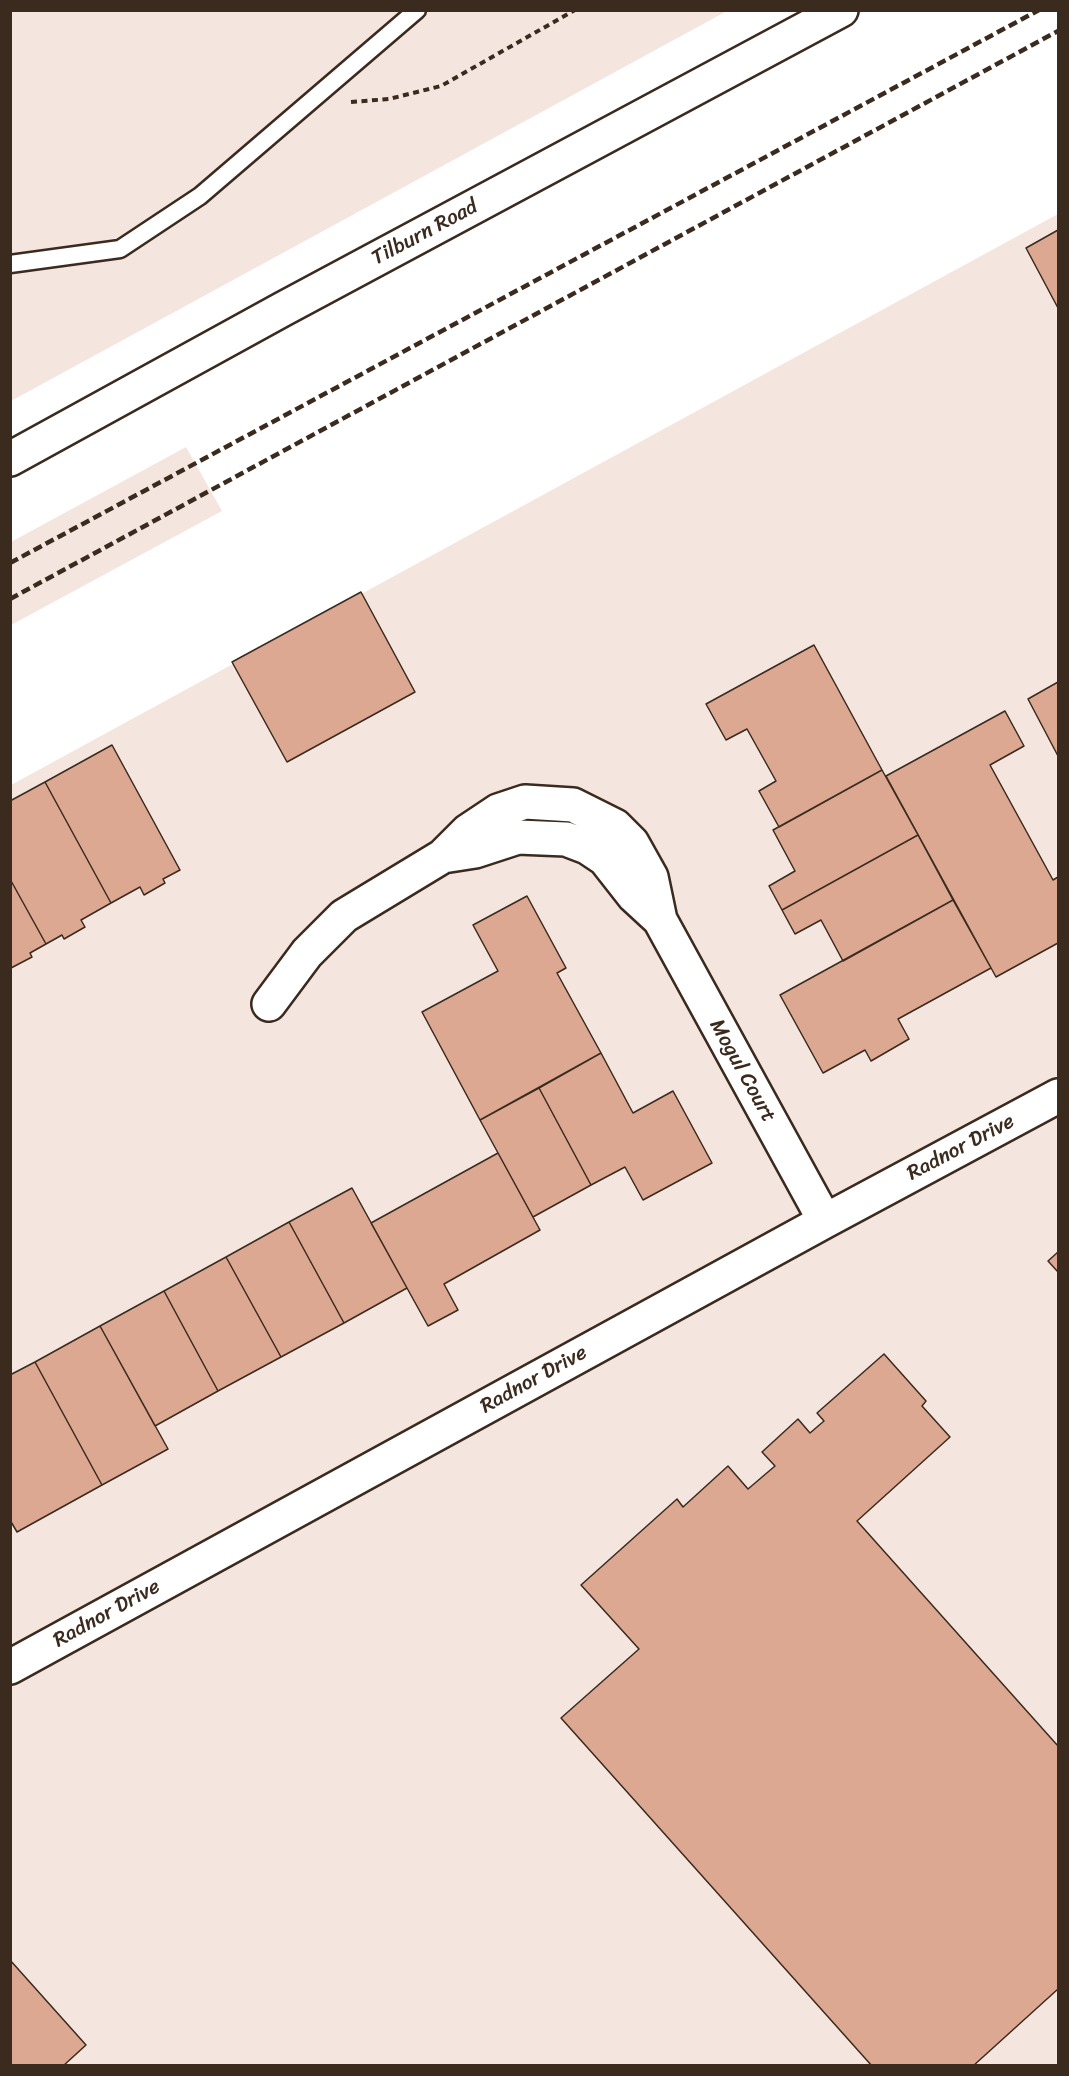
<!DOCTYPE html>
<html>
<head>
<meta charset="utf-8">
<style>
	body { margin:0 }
	#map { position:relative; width:1069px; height:2076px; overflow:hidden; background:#fff; font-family:Sriracha,sans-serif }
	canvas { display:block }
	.frame { position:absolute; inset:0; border:12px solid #3b2a1e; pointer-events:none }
</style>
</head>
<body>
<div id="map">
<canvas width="1069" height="2076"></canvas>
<div class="frame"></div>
</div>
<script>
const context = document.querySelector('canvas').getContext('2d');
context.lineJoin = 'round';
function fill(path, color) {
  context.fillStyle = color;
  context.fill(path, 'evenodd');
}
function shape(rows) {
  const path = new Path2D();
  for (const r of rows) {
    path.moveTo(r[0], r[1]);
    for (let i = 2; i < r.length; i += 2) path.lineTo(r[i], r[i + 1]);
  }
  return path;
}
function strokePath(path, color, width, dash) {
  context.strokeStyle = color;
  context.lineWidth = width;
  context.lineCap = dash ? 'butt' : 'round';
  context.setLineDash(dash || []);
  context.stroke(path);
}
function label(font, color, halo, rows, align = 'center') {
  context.font = font + ' Sriracha,sans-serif';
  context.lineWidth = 5;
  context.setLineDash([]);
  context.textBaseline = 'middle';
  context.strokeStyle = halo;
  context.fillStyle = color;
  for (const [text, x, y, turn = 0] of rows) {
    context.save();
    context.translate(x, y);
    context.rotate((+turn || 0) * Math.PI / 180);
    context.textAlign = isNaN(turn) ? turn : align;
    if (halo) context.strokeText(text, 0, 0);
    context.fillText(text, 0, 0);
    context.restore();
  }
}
const built = shape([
	[11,11,727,11,11,401],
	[1058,214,1058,2065,11,2066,11,785],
	[186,447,222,511,11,625,11,542]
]);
const building = shape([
	[1058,230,1058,308,1026,248,1058,230],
	[361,592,415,692,287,762,232,662,361,592],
	[814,645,882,770,779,827,759,791,776,781,747,729,726,740,706,704,814,645],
	[1058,682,1058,756,1028,699,1058,682],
	[1005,711,1024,746,990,765,1053,880,1058,877,1058,943,996,977,886,776,1005,711],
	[112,745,180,870,163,879,165,883,144,895,140,887,111,903,45,782,112,745],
	[882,770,918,835,782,910,769,886,795,871,773,830,882,770],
	[45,782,111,903,81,920,85,927,64,939,62,935,46,944,10,879,10,801,45,782],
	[918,835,953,900,843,961,821,920,795,934,782,910,918,835],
	[10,879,46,944,30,953,32,957,11,968,10,879],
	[527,896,566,968,557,973,601,1053,480,1120,422,1012,498,971,473,925,527,896],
	[953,900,991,968,898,1019,909,1039,871,1061,865,1050,823,1073,780,995,953,900],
	[601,1053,633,1113,673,1091,712,1163,643,1200,625,1167,591,1185,539,1088,601,1053],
	[539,1088,591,1185,533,1217,480,1120,539,1088],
	[498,1153,540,1230,444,1284,458,1310,428,1326,371,1223,498,1153],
	[352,1188,407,1288,344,1323,289,1222,352,1188],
	[289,1222,344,1323,281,1357,226,1257,289,1222],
	[1058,1252,1058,1272,1048,1261,1058,1252],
	[226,1257,281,1357,218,1391,164,1291,226,1257],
	[164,1291,218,1391,155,1426,100,1326,164,1291],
	[100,1326,168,1449,102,1485,35,1362,100,1326],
	[884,1354,926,1401,922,1406,950,1437,857,1521,1058,1746,1058,1989,973,2066,872,2066,561,1718,639,1649,581,1585,677,1499,683,1507,728,1466,748,1489,775,1466,762,1452,798,1419,810,1433,824,1421,817,1413,884,1354],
	[35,1362,102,1485,17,1532,10,1520,10,1375,35,1362],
	[10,1960,86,2045,63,2066,10,2066,10,1960]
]);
const path = shape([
	[351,102,389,99,441,86,575,10]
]);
const service = shape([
	[10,264,120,249,200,196,417,10]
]);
const minor = shape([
	[443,856,475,851,518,837,566,839,587,847,605,859,634,896,660,920],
	[269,1004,307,953,344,916,443,856,468,831,498,811,525,802,573,805,615,826,632,843,651,877,660,920,825,1221],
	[10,1667,825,1221,1058,1096]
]);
const tertiary = shape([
	[10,459,283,309,841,10]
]);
const rail = shape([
	[10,563,1039,10],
	[10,599,1058,31]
]);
const streetNames = [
	["Tilburn Road",425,233,-28],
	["Mogul Court",742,1071,61],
	["Radnor Drive",961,1148,-28],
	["Radnor Drive",534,1380,-29],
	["Radnor Drive",107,1614,-29]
];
fill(built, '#f4e5de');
fill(building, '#dca891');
strokePath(building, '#3b2a1e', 1.5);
strokePath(service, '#3b2a1e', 21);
strokePath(minor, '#3b2a1e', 38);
strokePath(tertiary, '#3b2a1e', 38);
strokePath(path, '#3b2a1e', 4, [6, 4.5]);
strokePath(service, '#fff', 16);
strokePath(minor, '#fff', 33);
strokePath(tertiary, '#fff', 33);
strokePath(rail, '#3b2a1e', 4.5, [9, 4.5]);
label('21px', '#3b2a1e', '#fff', streetNames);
</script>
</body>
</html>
